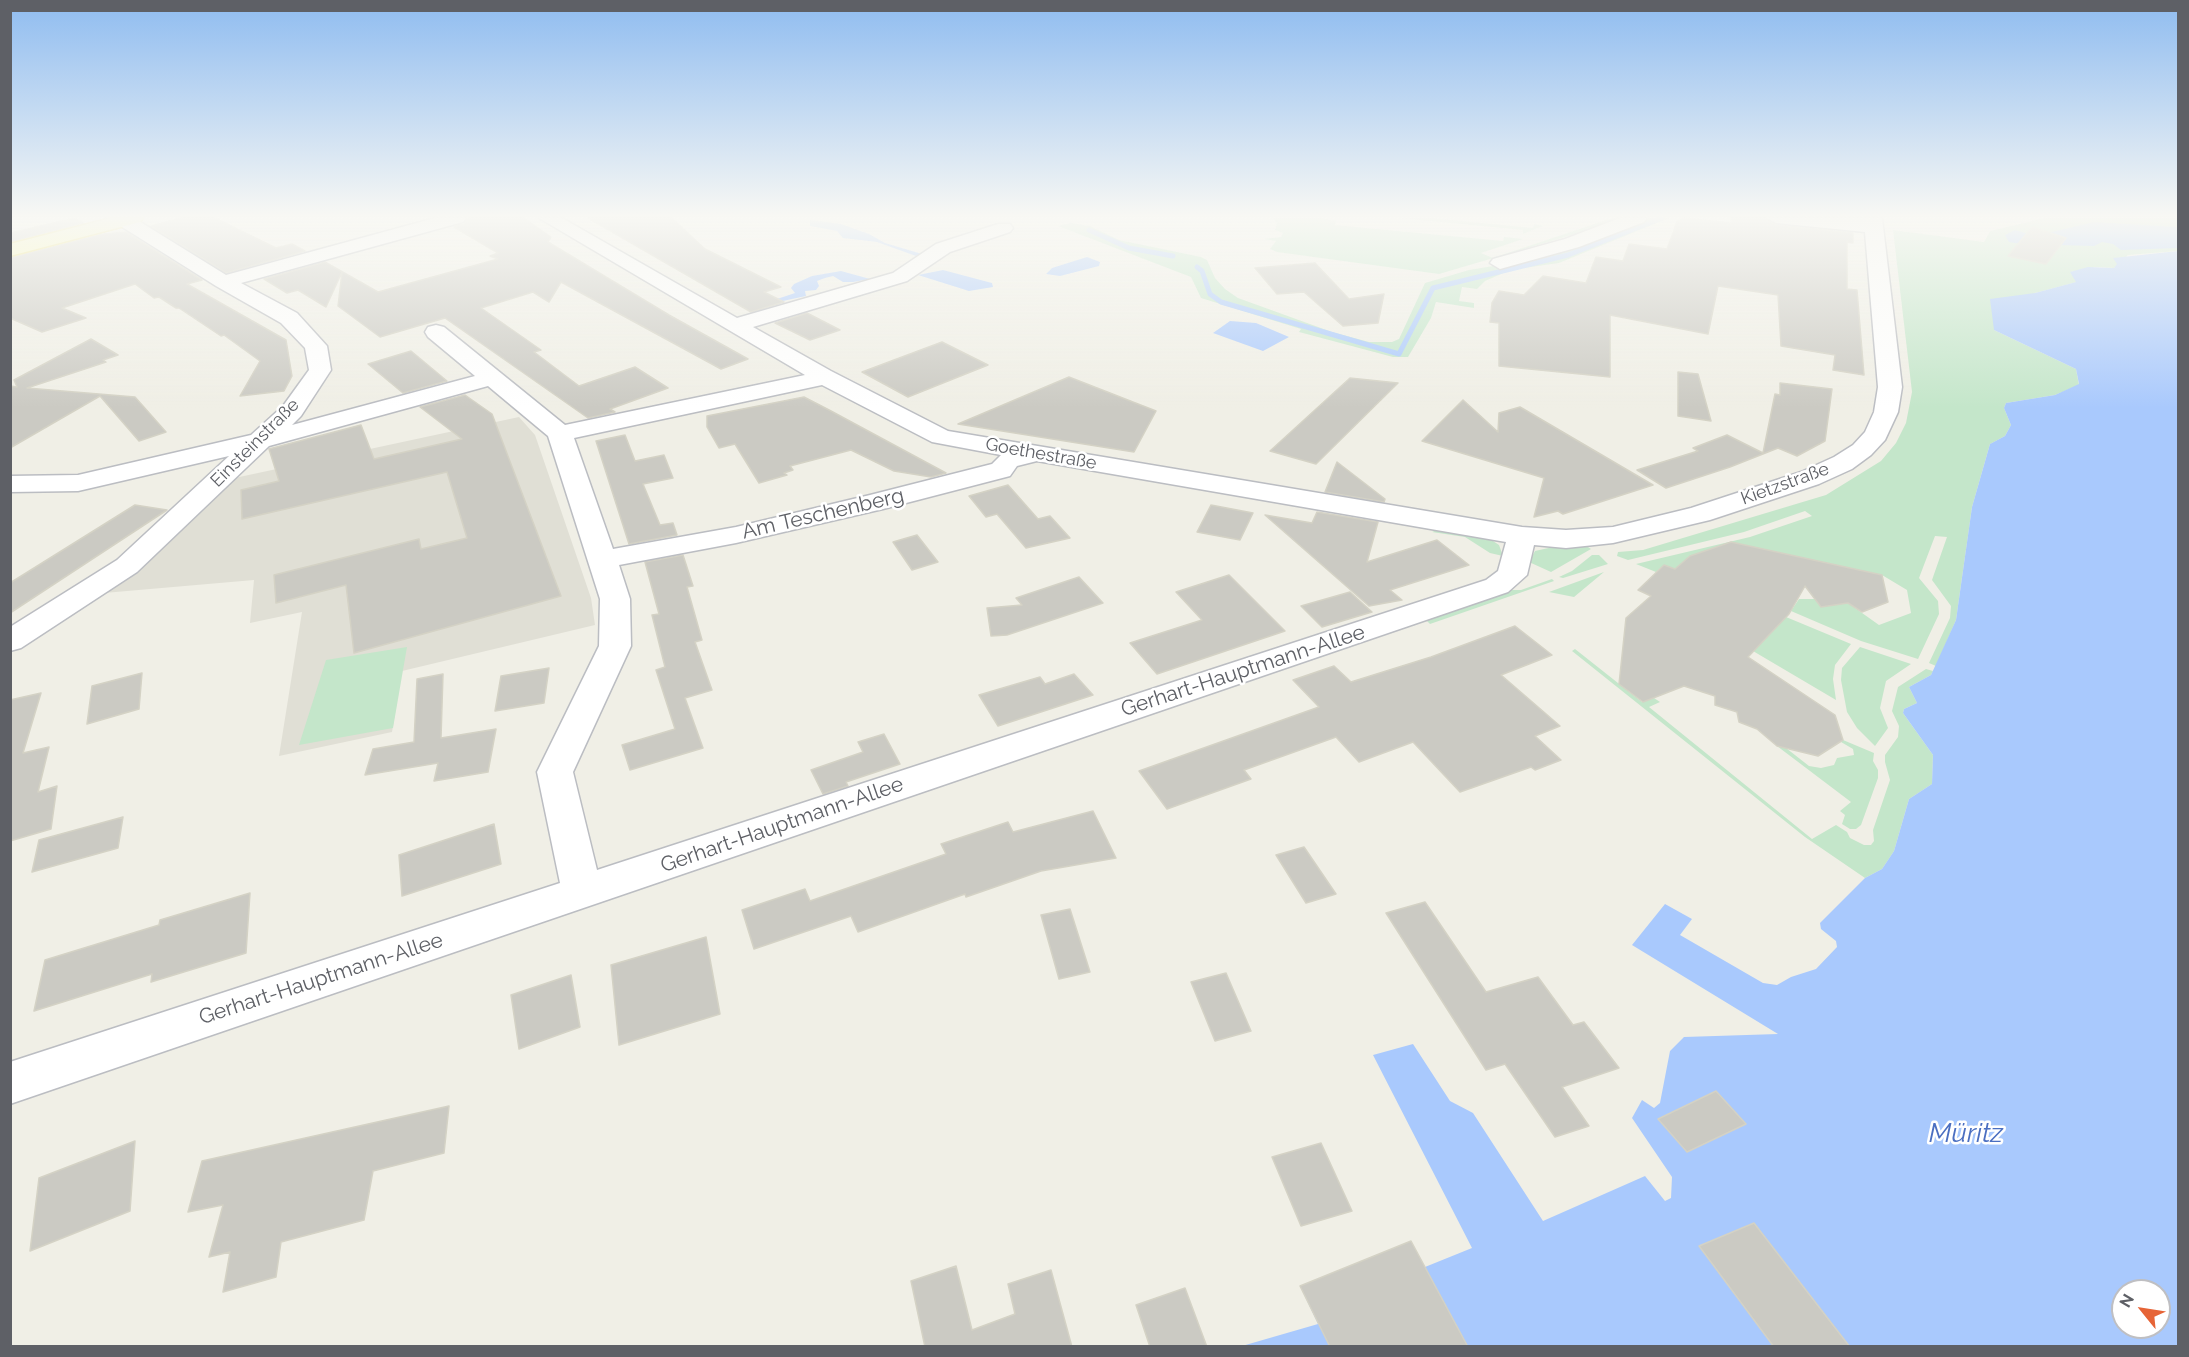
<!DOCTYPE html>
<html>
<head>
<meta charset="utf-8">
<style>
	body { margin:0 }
	#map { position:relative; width:2189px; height:1357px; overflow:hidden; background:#f0efe6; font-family:Raleway,sans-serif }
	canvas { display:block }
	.frame { position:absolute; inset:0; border:12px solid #5e6066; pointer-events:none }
	.north { position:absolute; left:2111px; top:1279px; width:60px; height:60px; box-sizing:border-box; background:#fff; border:2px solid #bfbfc2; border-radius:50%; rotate:300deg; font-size:16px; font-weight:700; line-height:24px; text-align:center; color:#5e6066 }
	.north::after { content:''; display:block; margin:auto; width:21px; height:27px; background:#e66437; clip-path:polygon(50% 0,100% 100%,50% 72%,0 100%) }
</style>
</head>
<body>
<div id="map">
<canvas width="2189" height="1357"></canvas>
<div class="frame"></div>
<div class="north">N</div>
</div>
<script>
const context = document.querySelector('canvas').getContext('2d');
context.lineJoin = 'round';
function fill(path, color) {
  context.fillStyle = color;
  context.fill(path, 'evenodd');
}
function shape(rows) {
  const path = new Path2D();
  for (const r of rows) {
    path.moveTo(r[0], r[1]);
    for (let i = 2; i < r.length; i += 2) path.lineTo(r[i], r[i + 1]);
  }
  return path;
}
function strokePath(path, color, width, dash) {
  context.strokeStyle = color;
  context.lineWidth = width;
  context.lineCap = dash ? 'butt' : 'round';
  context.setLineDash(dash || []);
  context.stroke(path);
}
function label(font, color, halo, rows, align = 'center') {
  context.font = font + ' Raleway,sans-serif';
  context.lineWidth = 5;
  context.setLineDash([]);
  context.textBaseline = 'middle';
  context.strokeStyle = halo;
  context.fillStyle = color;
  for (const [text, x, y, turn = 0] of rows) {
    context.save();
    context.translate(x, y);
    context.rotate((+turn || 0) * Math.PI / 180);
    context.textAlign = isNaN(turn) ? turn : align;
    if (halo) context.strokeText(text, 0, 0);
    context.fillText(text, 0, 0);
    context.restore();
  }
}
const education = shape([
	[519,417,535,435,591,598,595,625,402,671,392,732,279,756,302,612,250,623,254,580,81,595,216,482]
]);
const green = shape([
	[1273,218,1321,218,1336,221,1335,225,1503,241,1504,237,1523,239,1481,253,1493,258,1612,218,1630,218,1439,274,1277,252,1270,249,1276,241,1264,239,1281,237,1283,233,1275,230,1277,223],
	[1400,218,1432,218,1533,228,1534,224,1543,226,1523,234,1523,230],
	[1646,218,1669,218,1559,263,1517,269,1512,266,1512,264],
	[2045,218,2178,218,2178,251,2128,255,2114,268,2096,267,2071,272,2077,282,2035,293,1994,330,2076,369,2079,385,2055,395,2006,403,2004,408,2011,425,2005,436,1990,444,1972,507,1956,620,1936,666,1929,663,1950,618,1951,606,1932,580,1947,537,1935,536,1919,578,1938,601,1939,614,1918,659,1861,641,1791,611,1799,599,1815,599,1821,607,1848,603,1879,625,1911,613,1907,590,1882,575,1675,569,1664,565,1656,572,1636,564,1750,537,1812,516,1805,511,1744,532,1628,560,1617,556,1618,552,1643,550,1826,495,1881,461,1896,443,1906,423,1912,392,1893,230,1984,242,1990,231],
	[1071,223,1090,226,1119,240,1201,257,1207,260,1215,278,1225,289,1238,298,1332,332,1369,342,1392,342,1399,339,1425,283,1469,270,1493,266,1506,272,1485,281,1477,289,1462,287,1459,301,1474,303,1474,308,1436,302,1431,318,1408,357,1393,357,1299,332,1301,329,1201,298,1191,277,1058,226],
	[1439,529,1490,539,1499,545,1503,556,1490,553,1465,537,1432,532],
	[1553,547,1588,547,1591,549,1551,572,1529,562,1535,551],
	[1592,555,1599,555,1608,564,1563,578,1559,577,1572,571],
	[1604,572,1574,597,1549,592],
	[1552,579,1554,581,1430,624,1426,620,1507,590,1521,590],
	[1786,617,1851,644,1835,665,1833,679,1836,700,1714,628],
	[407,647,393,728,299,745,326,660],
	[1860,647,1911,664,1886,681,1880,708,1888,728,1875,746,1857,728,1847,712,1841,680,1842,668],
	[1575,649,1642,702,1654,698,1660,702,1649,707,1812,839,1836,825,1847,832,1850,838,1864,845,1871,845,1874,841,1873,830,1890,780,1885,762,1885,755,1898,737,1899,726,1892,711,1898,687,1926,669,1933,671,1931,675,1909,687,1917,703,1904,709,1903,713,1933,755,1932,784,1909,799,1894,851,1882,869,1865,878,1805,837,1572,651],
	[1843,740,1874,753,1873,761,1878,770,1878,778,1861,825,1856,829,1850,829,1842,824,1845,815,1840,811,1851,802,1777,746,1786,748,1809,766,1821,768,1834,765,1837,758,1854,755,1853,749,1841,742]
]);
const water = shape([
	[810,220,841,224,869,234,885,243,922,254,916,256,877,242,843,238,837,231,810,226],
	[2094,222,2176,227,2178,230,2178,248,2121,250,2113,244,2102,242,2094,246,2021,244,2009,242,2005,235,2015,230,2035,236],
	[2178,251,2178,1346,1242,1346,1318,1324,1300,1286,1425,1267,1472,1248,1373,1055,1413,1044,1450,1101,1473,1113,1543,1221,1645,1176,1665,1201,1671,1198,1672,1177,1632,1118,1642,1100,1654,1108,1660,1103,1670,1051,1684,1037,1778,1034,1632,945,1665,904,1692,919,1680,935,1763,983,1777,985,1791,977,1816,969,1837,947,1836,941,1821,929,1820,923,1865,878,1882,869,1894,851,1909,799,1932,784,1933,755,1903,713,1904,709,1917,703,1909,687,1931,675,1956,620,1972,507,1990,444,2005,436,2011,425,2004,408,2006,403,2055,395,2079,384,2076,369,1994,330,1990,299,2035,293,2076,282,2070,272,2088,267,2114,268,2117,264,2113,258],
	[2123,1291,2159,1291,2159,1327,2123,1327],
	[1087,257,1100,262,1099,266,1060,276,1046,274,1052,268],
	[943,270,992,283,993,287,969,291,918,275],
	[841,271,870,279,853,282,843,282,833,276,825,278,817,281,819,286,816,290,805,291,806,296,750,308,795,293,791,288,794,284,812,276],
	[1230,321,1256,323,1289,337,1263,351,1213,333]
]);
const stream = shape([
	[1089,230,1129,248,1173,256],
	[1197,267,1202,271,1210,294,1221,302,1399,354,1433,288,1568,255,1662,218]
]);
const building = shape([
	[75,218,83,223,10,242,10,233,75,218],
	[181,218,215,218,276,248,292,244,305,251,226,273,151,226,181,218],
	[468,218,524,218,551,237,548,242,669,315,748,359,721,369,561,282,549,302,533,292,481,308,541,350,534,352,579,386,635,367,668,388,610,409,615,412,588,418,445,318,380,337,338,306,342,272,326,307,298,290,287,293,264,279,325,262,378,292,498,259,490,256,498,253,454,227,464,224,468,218],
	[588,218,672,218,705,249,781,287,764,292,784,302,751,312,588,218],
	[1684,218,1731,223,1731,218,1765,218,1776,225,1853,233,1853,243,1847,242,1847,289,1857,290,1864,375,1833,370,1835,355,1781,346,1778,295,1718,286,1708,334,1610,315,1610,377,1499,366,1499,323,1490,322,1492,303,1499,291,1524,295,1543,276,1586,283,1596,257,1623,261,1629,244,1667,249,1677,222,1684,218],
	[2032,227,2066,238,2046,264,2008,256,2032,227],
	[126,232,202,280,187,284,286,340,292,376,284,391,240,396,260,361,224,335,221,336,179,308,176,308,159,297,154,298,135,284,62,308,86,318,42,332,10,318,10,258,103,234,126,232],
	[1315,263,1349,299,1384,294,1378,323,1343,326,1304,292,1277,294,1255,268,1315,263],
	[807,313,840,330,810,340,775,323,807,313],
	[91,339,118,355,103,360,106,362,27,388,135,397,166,432,139,441,100,396,10,448,10,386,17,387,14,380,91,339],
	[942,342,988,365,908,397,862,372,942,342],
	[411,351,447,381,403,393,368,364,411,351],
	[1678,372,1698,374,1711,421,1678,416,1678,372],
	[1069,377,1156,411,1134,452,958,424,1069,377],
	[1350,378,1398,383,1316,464,1270,451,1350,378],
	[1780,383,1832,389,1825,441,1797,456,1778,448,1730,467,1666,488,1637,470,1698,451,1693,448,1727,435,1763,453,1775,394,1780,395,1780,383],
	[465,395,492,414,561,596,354,653,346,585,276,603,274,575,419,539,421,549,467,538,447,472,242,519,241,490,279,481,269,449,361,425,374,459,462,439,420,407,465,395],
	[804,397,831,411,946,473,931,477,894,471,851,450,790,466,793,470,784,473,787,475,759,483,735,444,719,448,707,427,707,416,804,397],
	[1463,400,1498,432,1499,413,1520,407,1653,485,1563,514,1558,511,1534,517,1544,478,1422,441,1463,400],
	[625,435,635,461,664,455,673,478,643,484,660,525,673,523,677,535,629,544,596,441,625,435],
	[1337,462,1385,499,1384,502,1325,492,1337,462],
	[1008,485,1038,519,1050,516,1070,538,1026,548,997,514,986,517,969,496,1008,485],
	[135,505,167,510,10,613,10,583,135,505],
	[1211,505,1253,513,1240,540,1197,532,1211,505],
	[1317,512,1378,522,1367,562,1437,540,1469,565,1390,590,1402,600,1369,606,1265,515,1312,523,1317,512],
	[917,535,938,562,912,570,893,542,917,535],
	[1731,542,1882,575,1888,602,1862,612,1848,603,1821,607,1805,586,1789,614,1748,657,1835,715,1843,740,1818,756,1777,746,1757,729,1739,722,1737,712,1715,705,1715,696,1684,686,1643,702,1619,684,1626,618,1651,596,1638,590,1664,565,1675,569,1690,556,1731,542],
	[683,555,693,586,687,587,702,640,695,642,712,690,685,698,703,748,630,770,622,745,675,729,656,670,665,667,652,615,659,614,645,562,683,555],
	[1229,575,1285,631,1157,674,1130,643,1202,620,1176,592,1229,575],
	[1079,577,1103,603,1007,635,991,636,987,608,1022,605,1016,598,1079,577],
	[1350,592,1372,612,1322,627,1301,606,1350,592],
	[1515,626,1552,655,1501,675,1560,726,1535,736,1561,760,1535,770,1531,767,1460,792,1413,742,1359,762,1336,737,1244,770,1251,779,1167,809,1139,771,1319,707,1293,680,1334,666,1351,682,1431,657,1515,626],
	[549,668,544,703,495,711,501,676,549,668],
	[142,673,139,709,87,724,92,686,142,673],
	[443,674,441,738,496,729,488,772,434,781,438,763,365,775,373,749,414,742,417,679,443,674],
	[1074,674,1093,695,998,726,979,695,1040,677,1045,684,1074,674],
	[41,693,23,753,49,747,38,792,57,786,51,829,10,841,10,700,41,693],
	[884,734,900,764,846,782,848,786,823,794,811,770,863,752,858,742,884,734],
	[1093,811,1116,858,1041,871,966,897,965,894,858,932,851,916,754,949,742,910,805,889,810,901,946,854,941,844,1008,822,1013,832,1093,811],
	[123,817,118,848,32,872,39,840,123,817],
	[494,824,501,864,402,896,399,855,494,824],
	[1304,847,1336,894,1306,903,1276,855,1304,847],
	[250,893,246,953,151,982,152,974,34,1011,45,960,159,925,160,920,250,893],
	[1425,902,1486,992,1538,977,1573,1025,1584,1022,1619,1068,1562,1087,1589,1126,1555,1137,1505,1064,1486,1070,1386,913,1425,902],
	[1070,909,1090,972,1059,979,1041,915,1070,909],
	[706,937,720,1014,619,1045,611,965,706,937],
	[1226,973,1251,1031,1215,1041,1191,982,1226,973],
	[571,975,580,1027,519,1049,511,995,571,975],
	[1716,1091,1746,1124,1687,1152,1658,1119,1716,1091],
	[449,1106,444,1153,373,1171,364,1220,281,1242,276,1277,223,1292,230,1252,209,1257,223,1205,188,1212,202,1161,449,1106],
	[135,1141,130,1211,30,1251,39,1178,135,1141],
	[1321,1143,1352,1211,1301,1226,1272,1157,1321,1143],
	[1754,1223,1850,1347,1774,1347,1699,1246,1754,1223],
	[1411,1241,1468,1347,1330,1347,1300,1286,1411,1241],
	[956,1266,972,1330,1015,1314,1008,1284,1051,1270,1072,1347,925,1347,911,1281,956,1266],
	[1185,1288,1207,1347,1150,1347,1136,1305,1185,1288]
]);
const minor = shape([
	[118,218,134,218,226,275,435,218,466,218,463,222,241,283,297,313,327,346,331,370,301,416,292,425,475,376,428,337,425,332,428,327,436,325,444,327,565,425,805,375,539,218,562,218,737,318,893,273,936,244,998,224,1010,224,1013,228,1010,232,950,252,907,281,753,327,831,371,948,431,1522,527,1566,530,1613,527,1691,508,1801,472,1834,457,1853,445,1865,432,1874,412,1878,387,1865,232,1776,223,1767,218,1882,218,1902,387,1898,412,1885,440,1871,455,1852,469,1819,484,1710,520,1613,543,1566,548,1534,545,1527,575,1508,592,10,1104,10,1062,560,883,537,772,599,646,600,599,548,436,488,386,269,446,137,572,21,648,10,651,10,627,117,560,229,456,78,491,10,492,10,476,78,475,251,435,283,406,309,370,305,348,281,323,216,286,119,225,118,218],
	[822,385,932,442,1001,455,992,464,870,495,736,527,613,549,574,438,822,385],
	[1037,461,1506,542,1498,571,1486,580,597,870,573,772,631,646,630,599,619,565,736,543,883,509,1010,476,1017,466,1037,461],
	[1620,218,1647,218,1644,222,1579,247,1500,269,1490,263,1493,259,1565,239,1620,218]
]);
const primary = shape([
	[111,218,143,218,140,222,10,256,10,244,111,218]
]);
const farStreetnames = [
	["Einsteinstraße",255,443,-45],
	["Goethestraße",1041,454,10],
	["Kietzstraße",1785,484,-20]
];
const streetNames = [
	["Am Teschenberg",823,514,-13],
	["Gerhart-Hauptmann-Allee",1243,671,-18],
	["Gerhart-Hauptmann-Allee",782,825,-19],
	["Gerhart-Hauptmann-Allee",321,979,-18]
];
const nearWaternames = [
	["Müritz",1966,1134]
];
fill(education, '#e0dfd5');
fill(green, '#c4e6ca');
fill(water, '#a9c9fd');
strokePath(stream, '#a9c9fd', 5);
fill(building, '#cbcac3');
strokePath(building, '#d4d2c5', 1.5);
strokePath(minor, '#bbbdc2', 3);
strokePath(primary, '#eee061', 3);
fill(minor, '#fff');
fill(primary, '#fcfdae');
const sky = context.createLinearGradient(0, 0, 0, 408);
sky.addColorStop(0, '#8fbcf0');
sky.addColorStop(0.53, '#f8f8f4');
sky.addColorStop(1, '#f8f8f400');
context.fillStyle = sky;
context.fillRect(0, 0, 2189, 408);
label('18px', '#5e6066', '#fff', farStreetnames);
label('21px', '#5e6066', '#fff', streetNames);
label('italic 27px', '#4b6fc1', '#fff', nearWaternames);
</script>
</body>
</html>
